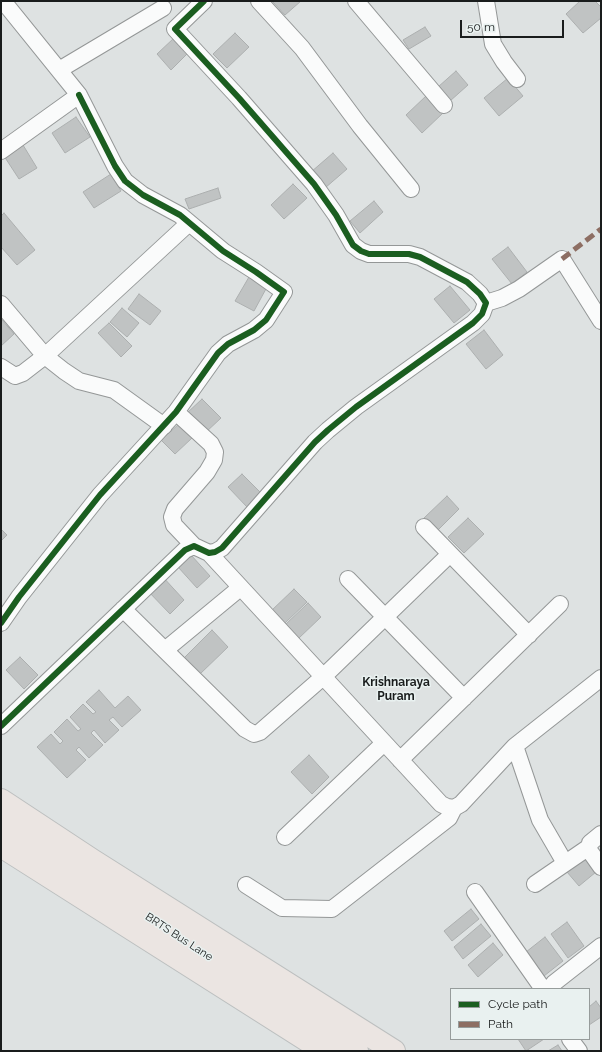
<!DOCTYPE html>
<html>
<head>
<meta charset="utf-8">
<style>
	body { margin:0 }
	#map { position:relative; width:602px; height:1052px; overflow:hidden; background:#dee2e2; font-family:Raleway,sans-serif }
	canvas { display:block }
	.frame { position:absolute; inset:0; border:2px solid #191c1c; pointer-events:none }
	.legend { position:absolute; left:450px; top:988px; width:140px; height:52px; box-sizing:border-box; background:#e9f1f0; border:1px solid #969c9b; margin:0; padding:5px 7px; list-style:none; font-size:12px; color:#191c1c }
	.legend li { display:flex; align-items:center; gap:8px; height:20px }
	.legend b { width:20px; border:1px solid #969c9b }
	.scale { position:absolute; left:460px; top:20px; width:104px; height:18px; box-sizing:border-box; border:2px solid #191c1c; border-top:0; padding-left:5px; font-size:12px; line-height:14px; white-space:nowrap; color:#191c1c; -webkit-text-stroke:3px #e9f1f0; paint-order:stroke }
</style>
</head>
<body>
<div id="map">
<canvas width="602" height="1052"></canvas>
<div class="frame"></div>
<ul class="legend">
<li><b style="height:5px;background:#1b5e20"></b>Cycle path</li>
<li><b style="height:5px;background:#8d6e63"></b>Path</li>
</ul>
<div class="scale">50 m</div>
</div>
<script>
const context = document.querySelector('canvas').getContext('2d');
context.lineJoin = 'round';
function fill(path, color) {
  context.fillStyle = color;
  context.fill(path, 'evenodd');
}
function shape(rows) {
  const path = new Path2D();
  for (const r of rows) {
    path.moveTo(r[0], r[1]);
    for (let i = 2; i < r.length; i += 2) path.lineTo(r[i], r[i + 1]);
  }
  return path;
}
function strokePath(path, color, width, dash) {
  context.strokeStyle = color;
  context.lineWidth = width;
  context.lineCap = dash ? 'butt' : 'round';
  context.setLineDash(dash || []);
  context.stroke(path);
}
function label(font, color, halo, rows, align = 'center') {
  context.font = font + ' Raleway,sans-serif';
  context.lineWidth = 3;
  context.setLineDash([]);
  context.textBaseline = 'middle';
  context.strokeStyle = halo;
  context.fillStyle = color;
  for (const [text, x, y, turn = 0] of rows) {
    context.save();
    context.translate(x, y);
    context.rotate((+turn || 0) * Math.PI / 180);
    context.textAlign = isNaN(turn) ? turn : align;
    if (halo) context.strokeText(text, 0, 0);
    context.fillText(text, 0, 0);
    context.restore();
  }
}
const building = shape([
	[275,1,301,1,285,15,273,2,275,1],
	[580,1,595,1,601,7,601,18,583,33,566,14,580,1],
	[425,27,431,36,409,49,403,40,425,27],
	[235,33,249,47,227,68,213,54,235,33],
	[174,38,188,53,171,70,157,54,174,38],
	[456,71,468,85,450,101,438,87,456,71],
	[508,78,523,96,499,116,484,98,508,78],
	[426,96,443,113,422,133,406,115,426,96],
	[76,117,90,137,65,153,52,133,76,117],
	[23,145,37,168,19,179,4,156,23,145],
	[333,153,347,169,325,188,311,172,333,153],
	[111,174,121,191,94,208,83,192,111,174],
	[293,184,307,198,284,219,271,205,293,184],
	[218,188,221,198,189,209,185,199,218,188],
	[374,201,383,212,360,233,350,221,374,201],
	[4,213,35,250,17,265,1,247,1,216,4,213],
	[508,247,527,272,512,284,492,259,508,247],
	[249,277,267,287,254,311,235,301,249,277],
	[450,286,470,310,454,323,434,299,450,286],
	[139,294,161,311,150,325,128,309,139,294],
	[122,308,139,323,127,337,110,322,122,308],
	[2,320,14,334,1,346,1,321,2,320],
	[109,323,132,346,121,357,98,333,109,323],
	[484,330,503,355,486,369,466,344,484,330],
	[202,399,221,418,205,433,186,414,202,399],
	[179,424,192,438,175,454,161,440,179,424],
	[242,474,261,493,247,507,228,487,242,474],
	[447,496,459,509,437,531,424,518,447,496],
	[468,518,484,534,464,553,448,537,468,518],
	[1,529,7,535,1,541,1,529],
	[191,555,210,576,197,588,178,567,191,555],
	[162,576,184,600,170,614,147,590,162,576],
	[294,589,307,602,284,624,271,611,294,589],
	[308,603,321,617,299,638,285,625,308,603],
	[212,630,228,647,200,674,184,658,212,630],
	[20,657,38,675,24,689,6,670,20,657],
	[99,690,115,708,128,696,141,710,122,727,113,717,109,720,119,730,105,743,94,730,91,733,103,745,89,758,79,747,76,750,86,760,67,778,37,747,51,734,60,744,63,741,54,732,67,719,78,731,81,729,70,717,83,704,93,714,96,712,86,702,99,690],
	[309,755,329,777,312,794,291,772,309,755],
	[584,857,596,872,579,886,567,872,584,857],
	[471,909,479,919,452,941,444,931,471,909],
	[567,922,584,946,568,958,551,934,567,922],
	[481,924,491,936,463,959,454,947,481,924],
	[545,937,563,961,544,976,526,952,545,937],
	[493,943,503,955,478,977,468,965,493,943],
	[596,1001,601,1008,601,1017,589,1025,589,1007,596,1001],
	[518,1039,544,1039,526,1051,518,1039],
	[558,1045,562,1051,548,1051,558,1045]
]);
const street = shape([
	[259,1,302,48,360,126,411,189],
	[356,1,444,105],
	[486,1,493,44,504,62,517,79],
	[59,70,163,8],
	[1,151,79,95,3,1],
	[486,303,502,298,519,289,562,259,601,321],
	[1,304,45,356,64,371,79,381,114,390,164,426],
	[1,367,15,376,23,373,45,356,189,223],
	[176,412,211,444,215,452,214,460,207,472,175,509,172,517,174,525,194,546],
	[424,527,529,635],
	[209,553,441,804,447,807,454,808,461,804,515,746,601,678],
	[348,579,464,698],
	[123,609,245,729,254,734,260,732,323,677,450,554],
	[1,623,19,597,100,495,176,412,218,353,228,344,254,330,266,320,284,292,256,272,223,251,180,215,143,195,125,181,115,166,79,95],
	[165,650,240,588],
	[1,726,185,550,194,546,209,553,215,552,222,548,315,442,328,430,356,407,473,323,482,314,486,303,480,294,467,282,420,257,409,254,369,254,361,251,353,245,336,215,314,184,239,98,175,29,204,1],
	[515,746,540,820,565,863],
	[400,760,560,604],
	[601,834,590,843,589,850,601,867],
	[285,837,384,743],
	[535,884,589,847],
	[246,885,282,908,332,909,449,818,454,808],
	[475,892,543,989],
	[549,989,554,983,601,946],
	[570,1039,579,1051]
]);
const primary = shape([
	[1,800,92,860,394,1051],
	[1,822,357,1051],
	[1,846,324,1051]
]);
const quiet = shape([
	[562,259,601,229]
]);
const cycleway = shape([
	[1,623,19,597,100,495,176,412,218,353,228,344,254,330,266,320,284,292,256,272,223,251,180,215,143,195,125,181,115,166,79,95],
	[1,726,185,550,194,546,209,553,215,552,222,548,315,442,328,430,356,407,473,323,482,314,486,303,480,294,467,282,420,257,409,254,369,254,361,251,353,245,336,215,314,184,239,98,175,29,204,1]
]);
const streetNames = [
	["BRTS Bus Lane",179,937,33]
];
const neighbourhoodNames = [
	["Krishnaraya",396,682],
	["Puram",396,696]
];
fill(building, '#c0c3c3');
strokePath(building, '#acafaf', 1);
strokePath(street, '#949797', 18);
strokePath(primary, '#bcbfbf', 24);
strokePath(street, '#fafbfb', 16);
strokePath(primary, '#ebe5e2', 22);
strokePath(quiet, '#8d6e63', 5, [10, 5]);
strokePath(cycleway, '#1b5e20', 6);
label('11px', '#191c1c', '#e9f1f0', streetNames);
label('bold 12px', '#191c1c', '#e9f1f0', neighbourhoodNames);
</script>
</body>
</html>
